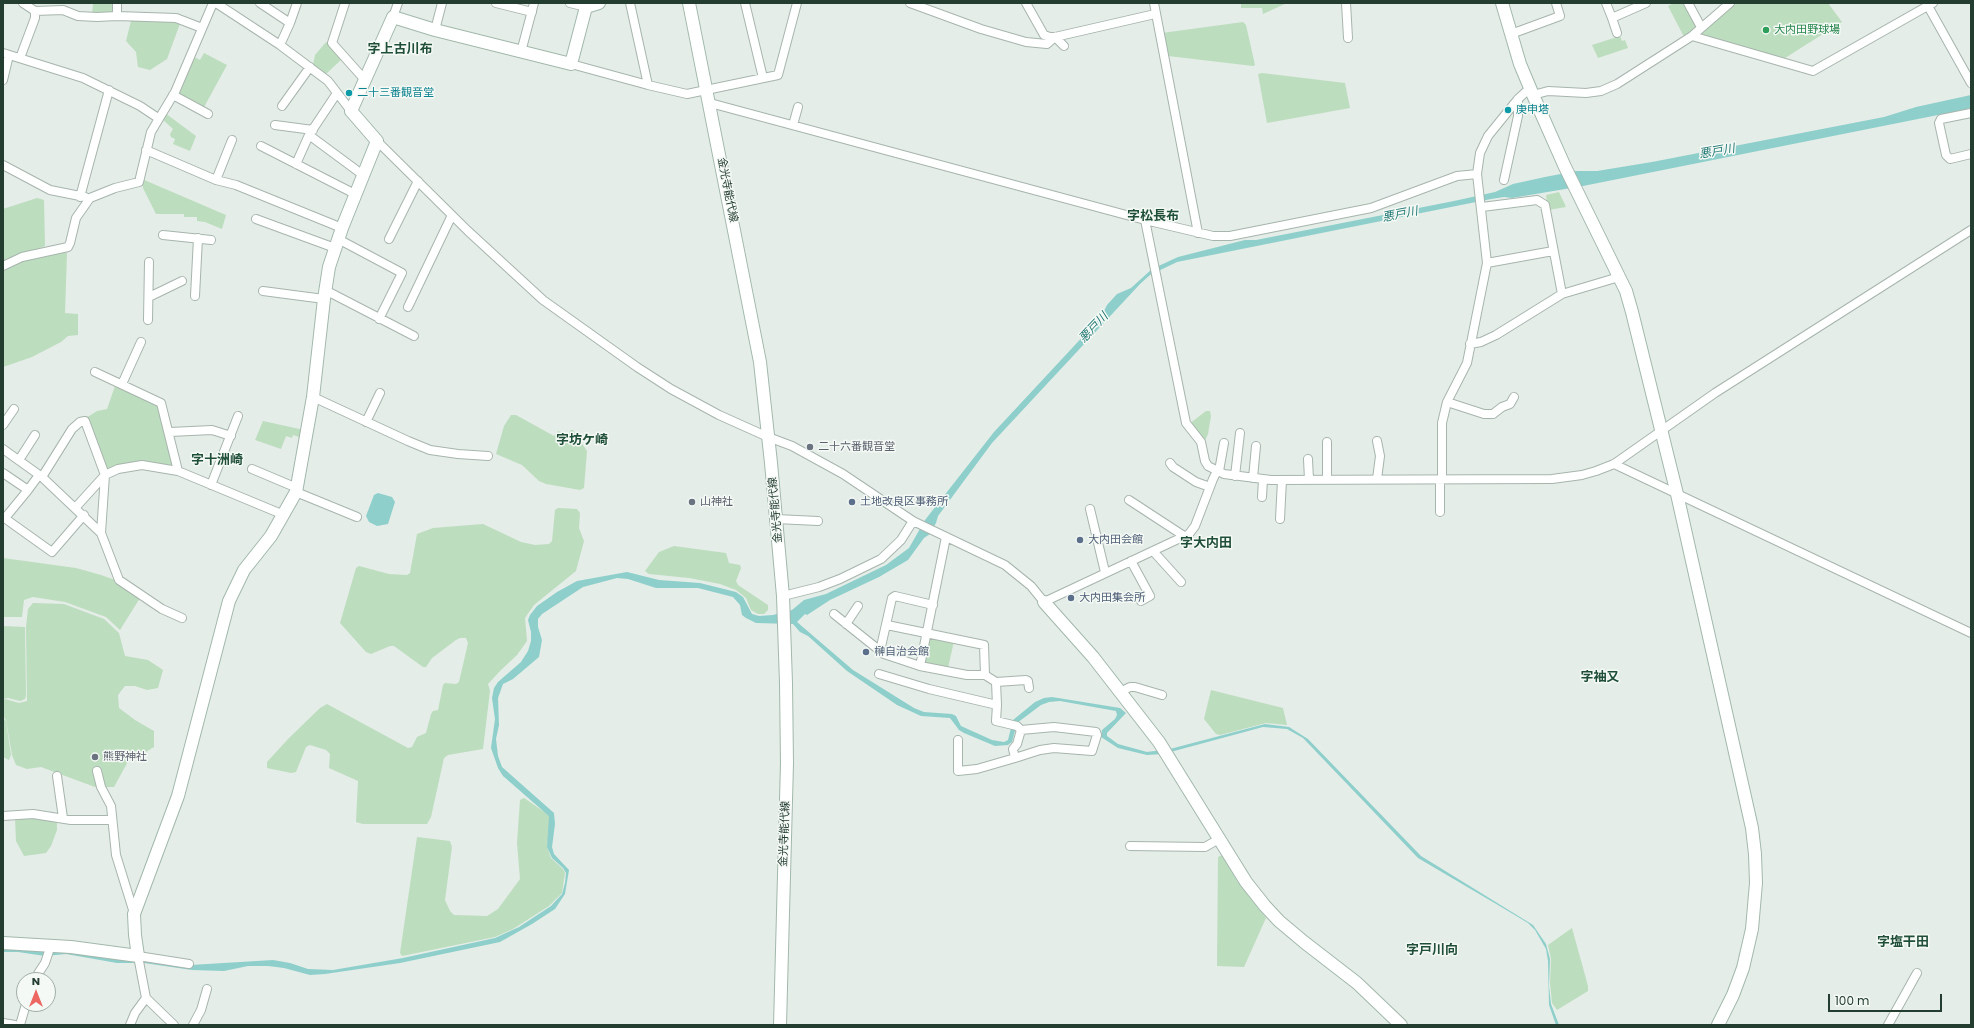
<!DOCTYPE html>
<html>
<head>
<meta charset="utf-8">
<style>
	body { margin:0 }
	#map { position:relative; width:1974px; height:1028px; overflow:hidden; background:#e4ede7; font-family:Poppins,sans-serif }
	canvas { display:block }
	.frame { position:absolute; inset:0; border:4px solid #243d31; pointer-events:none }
	.north { position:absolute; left:16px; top:972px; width:40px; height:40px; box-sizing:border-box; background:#f4f9f5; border:1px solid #a1aea7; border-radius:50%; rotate:0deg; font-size:11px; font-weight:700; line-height:16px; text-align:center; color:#243d31 }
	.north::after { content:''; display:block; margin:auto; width:14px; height:18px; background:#ec6662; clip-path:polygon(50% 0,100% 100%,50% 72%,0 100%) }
	.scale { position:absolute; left:1828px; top:994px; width:114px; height:18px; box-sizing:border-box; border:2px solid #243d31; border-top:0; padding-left:5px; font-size:12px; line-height:14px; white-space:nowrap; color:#243d31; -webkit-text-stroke:3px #f4f9f5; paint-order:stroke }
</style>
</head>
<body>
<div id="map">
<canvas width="1974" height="1028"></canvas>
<div class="frame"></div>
<div class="north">N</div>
<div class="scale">100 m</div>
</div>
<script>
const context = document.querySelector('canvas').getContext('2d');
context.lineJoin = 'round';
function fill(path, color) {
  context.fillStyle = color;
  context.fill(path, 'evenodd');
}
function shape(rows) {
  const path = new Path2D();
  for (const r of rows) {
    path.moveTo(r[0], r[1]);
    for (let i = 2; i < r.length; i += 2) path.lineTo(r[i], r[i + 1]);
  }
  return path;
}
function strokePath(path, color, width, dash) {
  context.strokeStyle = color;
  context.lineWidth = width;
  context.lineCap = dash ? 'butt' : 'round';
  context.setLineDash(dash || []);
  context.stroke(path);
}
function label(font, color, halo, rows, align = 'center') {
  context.font = font + ' Poppins,"Noto Sans JP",sans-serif';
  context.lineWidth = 3;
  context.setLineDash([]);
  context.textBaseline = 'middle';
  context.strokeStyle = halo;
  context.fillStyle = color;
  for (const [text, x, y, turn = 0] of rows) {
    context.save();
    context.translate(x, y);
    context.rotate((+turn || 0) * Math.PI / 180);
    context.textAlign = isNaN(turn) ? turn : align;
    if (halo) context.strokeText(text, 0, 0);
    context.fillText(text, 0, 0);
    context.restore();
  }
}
const green = shape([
	[93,3,113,3,114,13,92,15],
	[1241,3,1287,3,1263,14,1262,8,1241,8],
	[1674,3,1684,3,1695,21,1695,29,1685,35,1683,35,1668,6],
	[1736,3,1828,3,1842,22,1785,58,1697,35],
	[135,19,181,21,167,59,150,70,138,67,136,52,126,41,131,21],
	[1243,22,1246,25,1255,65,1253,66,1168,56,1162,33],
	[1620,36,1622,41,1625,40,1628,48,1598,58,1592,45],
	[326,42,342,59,326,74,313,65,315,55],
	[204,53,227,65,203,109,178,94,192,56,200,60],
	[1262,73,1345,83,1350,108,1267,123,1258,74],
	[165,113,196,136,190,151,173,144,175,139,171,137,170,134,173,129,162,119],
	[142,179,226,215,222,229,205,222,197,221,197,217,184,217,184,214,156,214,143,188],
	[1559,192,1566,207,1548,210,1546,195],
	[37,198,44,200,45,246,3,263,3,209],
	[62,250,67,253,65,313,78,314,78,335,68,336,61,342,32,357,3,367,3,268,16,262],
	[118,384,158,404,175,466,129,464,106,469,86,418,97,411,107,409,115,386],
	[1206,411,1210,411,1211,416,1208,434,1205,441,1189,424],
	[511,415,516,415,554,436,558,431,568,435,571,430,573,430,587,451,584,488,580,490,546,484,539,481,522,465,496,454,504,426],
	[263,421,304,430,302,438,293,435,292,438,286,436,281,449,255,440],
	[558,508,577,509,580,513,579,528,584,541,576,571,534,605,525,618,527,641,517,655,500,671,488,684,490,691,483,749,448,755,444,758,431,817,427,824,363,824,356,822,358,781,329,768,330,754,326,750,310,745,306,747,296,772,291,773,267,768,267,762,288,739,320,708,327,704,408,748,412,747,417,737,426,733,431,714,433,711,438,710,443,685,445,683,456,684,459,682,468,643,466,638,460,638,456,640,432,658,426,667,423,667,394,646,390,646,371,654,366,652,340,623,356,568,359,566,389,574,407,575,410,573,417,534,433,528,483,524,521,542,535,545,549,544,552,541,555,510],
	[674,546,726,553,729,563,740,565,741,568,736,581,738,585,768,605,768,610,764,614,758,614,751,610,746,598,736,590,720,584,689,578,649,574,645,571,659,552],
	[3,558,76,568,101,575,115,580,140,598,120,630,106,617,65,602,33,597,24,600,22,617,3,617],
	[33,603,64,604,104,619,119,633,125,656,148,660,163,670,158,688,147,690,135,686,125,686,118,695,119,708,135,720,154,731,154,747,144,753,131,756,114,787,95,787,41,767,27,769,16,765,12,755,6,720,3,716,3,702,5,699,19,703,27,701,26,627,28,609],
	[3,626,25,627,26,696,25,699,20,701,8,698,3,699],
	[931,636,954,641,948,668,927,665,924,659,929,638],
	[1211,690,1283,708,1287,725,1266,723,1220,735,1216,734,1204,719],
	[3,718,6,721,11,755,9,760,3,757],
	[524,798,549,815,550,824,547,847,551,858,563,869,565,873,562,893,549,906,513,929,495,937,402,956,400,953,417,837,450,841,452,847,445,900,450,911,454,915,487,916,498,909,520,879,517,843,520,800],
	[21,817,55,819,57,822,57,830,51,846,46,853,24,856,16,841,15,818],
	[1222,855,1237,881,1266,918,1244,967,1217,966,1218,857],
	[1572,928,1588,986,1588,991,1557,1010,1552,1003,1550,983,1551,959,1548,945]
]);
const water = shape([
	[1971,95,1971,108,1953,112,1583,186,1512,198,1504,197,1491,199,1177,262,1150,275,1140,284,992,443,938,516,936,523,930,534,924,538,908,560,879,577,830,600,807,615,805,614,797,622,853,670,914,708,924,712,952,714,956,716,961,726,992,740,1004,742,1008,740,1013,720,1035,702,1044,698,1052,697,1120,708,1126,713,1107,733,1107,736,1118,744,1147,752,1170,749,1265,724,1289,727,1308,739,1421,856,1533,925,1546,944,1550,959,1549,986,1551,1004,1559,1025,1556,1025,1549,1005,1548,961,1546,949,1535,930,1528,923,1503,908,1418,858,1303,738,1287,729,1263,727,1163,754,1147,755,1118,748,1101,737,1102,730,1115,719,1117,715,1116,711,1060,701,1049,702,1041,705,1017,723,1012,742,1008,745,995,746,964,733,959,730,950,718,921,716,897,705,847,671,808,636,800,632,793,624,756,623,746,618,742,615,740,605,733,597,698,588,656,588,628,579,617,578,583,587,542,614,538,619,538,627,542,640,539,657,513,679,503,684,498,698,499,725,496,739,498,756,502,767,554,813,555,824,552,847,554,854,569,870,565,894,555,909,532,924,500,942,400,963,325,974,310,975,284,968,268,966,248,966,224,971,192,970,144,963,117,963,66,954,45,956,18,952,3,952,3,948,22,948,191,965,273,960,290,963,308,969,333,970,403,958,495,938,519,927,551,906,562,894,565,883,566,873,563,868,552,858,547,847,549,816,503,776,498,768,491,748,495,719,492,698,494,688,498,682,521,662,528,651,531,641,531,632,528,620,530,615,537,606,557,592,577,581,627,572,659,580,700,583,736,592,743,597,752,614,759,616,773,615,792,610,804,600,826,594,886,565,909,548,925,520,994,432,1101,317,1107,305,1117,294,1131,288,1152,269,1178,257,1245,240,1256,240,1454,201,1495,192,1513,184,1545,177,1576,171,1597,171,1652,162,1884,117,1916,107],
	[378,493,392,497,395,502,388,524,377,526,369,522,366,516,374,495]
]);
const street = shape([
	[23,3,35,11,63,10,78,16,97,17,117,16,176,18,202,28],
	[117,3,117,16],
	[216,3,280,45,328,81,351,111],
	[260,3,290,23],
	[345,3,332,43,365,80],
	[496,3,532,12],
	[570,3,586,7,587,3],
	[630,3,648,85],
	[745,3,763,78],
	[910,3,981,29,1026,42,1047,44,1055,37],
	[1026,3,1044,35,1050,37,1055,37,1155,14],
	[1154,3,1198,233],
	[1346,3,1348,38],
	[1606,3,1612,18],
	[1688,3,1701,27],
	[1928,6,1971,83],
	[393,17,398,3],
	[435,30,442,3],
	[1617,33,1612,18,1646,3],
	[1511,34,1560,16,1556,3],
	[1692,36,1813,71,1933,3],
	[1055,37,1064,46],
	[280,45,290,23,297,3],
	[521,52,534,3],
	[3,53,83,78,140,106,158,118],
	[20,58,35,18,35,11],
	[571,64,648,85,687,94,778,75,797,3],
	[3,80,9,55],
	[173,95,208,114],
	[1533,95,1548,91,1586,93,1601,91,1617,84,1692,36,1730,3],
	[710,103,1145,220,1213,236,1230,236,1371,208,1457,176,1477,174],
	[282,106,310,67],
	[1971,113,1941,119,1939,123,1946,155,1950,159,1971,154],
	[275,125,313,130],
	[793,125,798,107],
	[309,135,337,93],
	[377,141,468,231,543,300,637,367,671,389,719,415,768,437,792,446,843,474,913,521,1005,565,1031,586,1044,602,1189,534,1195,526,1213,479,1216,473,1219,471,1224,443],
	[261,146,355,194],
	[146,150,216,180,236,185,342,228],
	[296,164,309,135,363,175],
	[3,165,50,190,85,197],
	[216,180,232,140],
	[1504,180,1518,116,1518,99],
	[80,197,109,90],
	[256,219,335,248],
	[1145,220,1186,423,1201,442,1205,461,1208,466,1224,474,1271,480,1552,479,1582,475,1596,471,1614,464,1715,393,1971,230],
	[163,235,211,240],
	[338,239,402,273,379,319],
	[389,239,418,181],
	[1487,263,1553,251],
	[3,266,22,257,68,247,70,243,76,218,90,198,115,188,139,182,151,132,175,92,213,3],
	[325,290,414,336],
	[263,291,324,299],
	[1562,294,1619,277],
	[195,296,198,238],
	[149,297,182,281],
	[408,307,452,215],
	[148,320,149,262],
	[1470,344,1481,342,1496,335,1562,294,1545,205,1537,200,1482,207],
	[95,372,161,403,178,471],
	[122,384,141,342],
	[313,397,408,441,430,450,458,454,488,456],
	[1447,402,1484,414,1493,414,1502,407,1510,404,1514,397],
	[366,422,380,393],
	[3,425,14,409],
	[170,432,212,430,231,436],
	[1377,441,1380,456,1377,479],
	[3,449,42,477,101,533,105,475,118,469,142,465,178,471,284,515],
	[1308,459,1309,480],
	[19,460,35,435],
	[1170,463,1173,467,1196,482,1210,487],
	[1614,464,1971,633],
	[252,469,297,488],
	[3,473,28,490,39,475],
	[1235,476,1240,433],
	[42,477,72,429,80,422,85,421,105,475,76,507],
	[1253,478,1256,446],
	[1327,479,1327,442],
	[1440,480,1440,512],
	[1442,480,1442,423,1447,402,1467,363,1487,263,1477,174,1480,153,1488,136,1518,99,1530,88],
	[211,485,238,416],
	[296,492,357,517],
	[1262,497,1263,479],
	[1129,500,1184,536],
	[1090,509,1105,572],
	[3,517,52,552,84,515],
	[5,518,28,490],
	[776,519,818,521],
	[1280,519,1282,480],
	[101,533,119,580,162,609,182,618],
	[1153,551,1181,582],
	[1131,561,1150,596,1141,601],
	[783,596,819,587,840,579,881,559,901,540,913,521],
	[834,614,884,654,920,666,967,675,985,675,984,645,887,625],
	[846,624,858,606],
	[880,651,892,598,895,596,933,605],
	[920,666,946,537],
	[879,674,929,689,997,705,996,682],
	[985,675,996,682,1026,680,1028,681,1029,688],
	[1120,692,1130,687,1135,687,1162,695],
	[958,740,958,771,977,769,1015,758,1013,749,1017,744,1021,730,1017,726,996,721,997,705],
	[1015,758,1040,750,1054,748,1092,751,1097,735,1096,732,1054,727,1021,730],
	[97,771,101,787,111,806,116,855,134,913],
	[57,776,63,818],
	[3,816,33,814,71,820,112,820],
	[1130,846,1205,847,1219,839],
	[138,956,146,998,174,1025],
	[138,956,189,964],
	[34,980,45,963,51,945],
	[3,1023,15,1025],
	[20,1025,26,1004],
	[130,1025,135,1013,146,998],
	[193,1025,201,1010,207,989],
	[1888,1025,1917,973]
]);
const secondary = shape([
	[689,3,760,362,771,463,783,596,786,683,787,763,780,1025],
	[1502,3,1520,64,1533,95,1565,167,1626,291,1632,312,1677,494,1752,828,1755,854,1756,883,1752,929,1743,968,1733,995,1718,1025],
	[1044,602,1093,657,1159,742,1246,882,1265,906,1279,921,1304,942,1357,983,1401,1025],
	[3,943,71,947,138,956,135,935,134,914,178,796,229,601,244,570,271,536,296,492,313,397,324,299,329,267,342,228,377,141,351,111,393,17,435,30,571,64,586,7,599,3]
]);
const markers = [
	[1766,30,4,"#2e9e5b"],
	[349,93,4,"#0f9aa8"],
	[1508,110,4,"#0f9aa8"],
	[810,447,4,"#6b7280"],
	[692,502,4,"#6b7280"],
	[852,502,4,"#5c6f8a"],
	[1080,540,4,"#5c6f8a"],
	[1071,598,4,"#5c6f8a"],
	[866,652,4,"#5c6f8a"],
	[95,757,4,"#6b7280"]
];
const leisureNames = [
	["大内田野球場",1774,30]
];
const cultureNames = [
	["二十三番観音堂",357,93],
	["庚申塔",1516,110]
];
const streetNames = [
	["金光寺能代線",727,190,79],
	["金光寺能代線",776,510,-95],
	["金光寺能代線",785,834,-88]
];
const worshipNames = [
	["二十六番観音堂",818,447],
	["山神社",700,502],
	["熊野神社",103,757]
];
const serviceNames = [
	["土地改良区事務所",860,502],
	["大内田会館",1088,540],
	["大内田集会所",1079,598],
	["榊自治会館",874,652]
];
const waterNames = [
	["悪戸川",1717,152,-10],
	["悪戸川",1400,215,-11],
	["悪戸川",1094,328,-47]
];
const quarterNames = [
	["字上古川布",400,50],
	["字松長布",1153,217],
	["字坊ケ崎",582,441],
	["字十洲崎",217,461],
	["字大内田",1206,544],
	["字袖又",1600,678],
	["字塩干田",1903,943],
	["字戸川向",1432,951]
];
fill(green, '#bdddbf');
fill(water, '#8ecfcb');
strokePath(street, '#a7b5ad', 10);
strokePath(secondary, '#a2b8ac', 14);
strokePath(street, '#fff', 8);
strokePath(secondary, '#fff', 12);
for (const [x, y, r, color] of markers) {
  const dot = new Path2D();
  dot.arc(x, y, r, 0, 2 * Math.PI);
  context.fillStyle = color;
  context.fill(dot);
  strokePath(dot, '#f4f9f5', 1.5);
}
label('11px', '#27864d', '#f4f9f5', leisureNames, 'left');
label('11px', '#0d838f', '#f4f9f5', cultureNames, 'left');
label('11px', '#243d31', '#f4f9f5', streetNames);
label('11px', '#5b616d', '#f4f9f5', worshipNames, 'left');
label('11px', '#4e5e75', '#f4f9f5', serviceNames, 'left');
label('italic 12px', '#207773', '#f4f9f5', waterNames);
label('bold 13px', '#204f39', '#f4f9f5', quarterNames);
</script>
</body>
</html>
